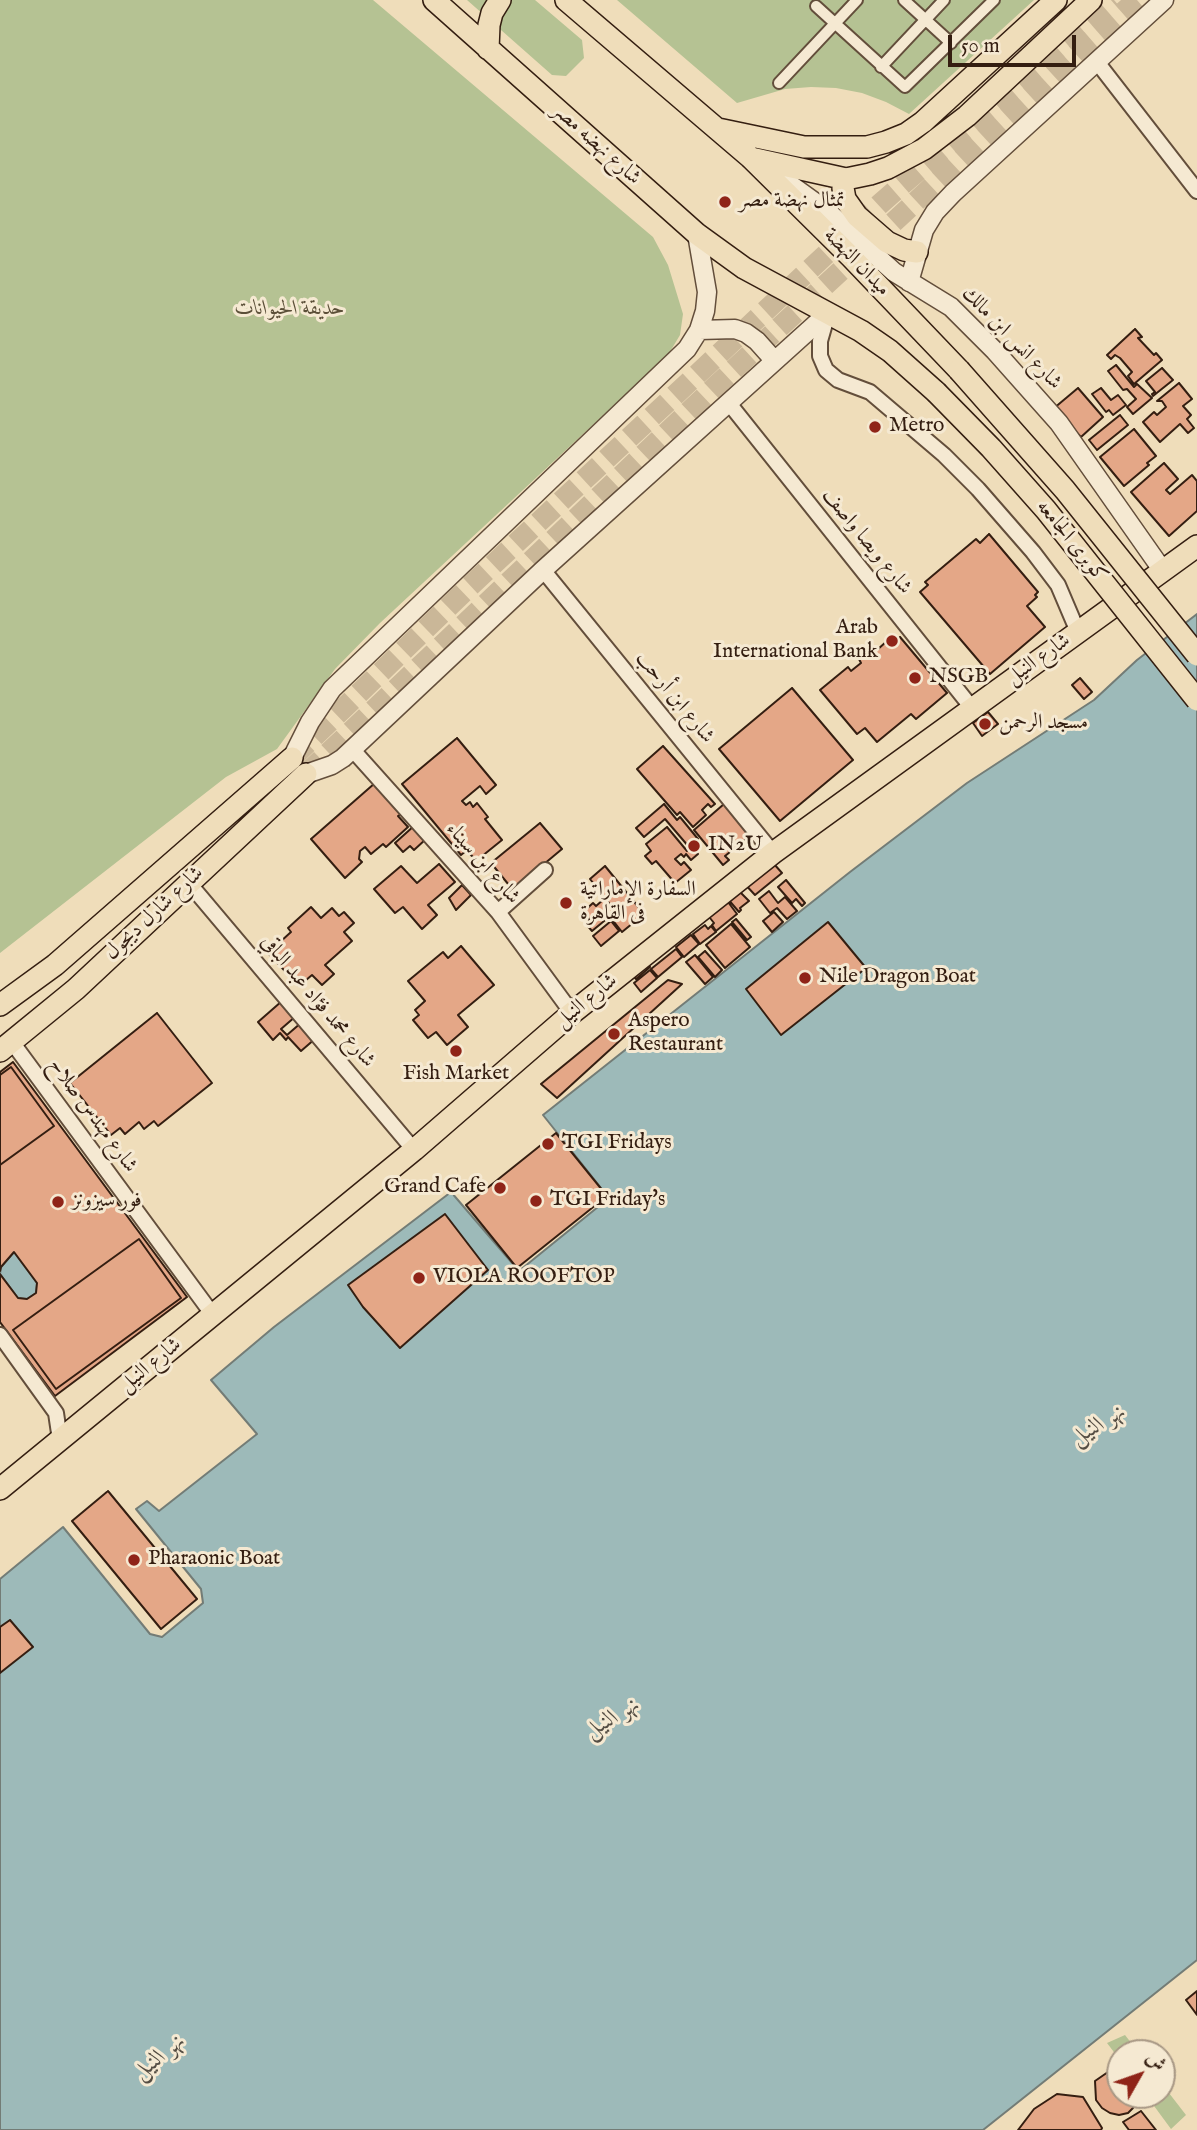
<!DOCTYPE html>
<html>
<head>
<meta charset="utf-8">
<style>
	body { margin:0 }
	#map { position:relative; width:1197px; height:2130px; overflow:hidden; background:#efddba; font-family:"IM FELL English",Amiri,serif }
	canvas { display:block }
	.north { position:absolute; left:1106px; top:2039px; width:70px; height:70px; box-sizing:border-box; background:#f5e9d2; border:2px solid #a89885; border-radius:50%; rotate:50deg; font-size:19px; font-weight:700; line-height:28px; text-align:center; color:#341e11 }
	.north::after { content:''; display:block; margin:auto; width:24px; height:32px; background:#8f2418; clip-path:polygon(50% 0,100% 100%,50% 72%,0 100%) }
	.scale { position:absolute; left:948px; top:35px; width:128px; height:32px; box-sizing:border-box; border:4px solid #341e11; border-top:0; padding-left:9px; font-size:21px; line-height:24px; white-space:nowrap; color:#341e11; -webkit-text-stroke:5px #f5e9d2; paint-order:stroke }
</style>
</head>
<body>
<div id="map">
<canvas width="1197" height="2130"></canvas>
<div class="north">ش</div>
<div class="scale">50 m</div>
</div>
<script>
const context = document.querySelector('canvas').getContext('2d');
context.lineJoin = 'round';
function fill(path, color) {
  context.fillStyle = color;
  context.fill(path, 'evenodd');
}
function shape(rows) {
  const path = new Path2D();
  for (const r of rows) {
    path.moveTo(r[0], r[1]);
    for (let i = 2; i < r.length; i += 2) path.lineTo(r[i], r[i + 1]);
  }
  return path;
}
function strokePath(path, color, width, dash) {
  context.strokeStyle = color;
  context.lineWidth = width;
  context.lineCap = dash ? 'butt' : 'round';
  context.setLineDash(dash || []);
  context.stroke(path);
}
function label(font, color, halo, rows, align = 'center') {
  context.font = font + ' "IM FELL English",Amiri,serif';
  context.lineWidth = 6;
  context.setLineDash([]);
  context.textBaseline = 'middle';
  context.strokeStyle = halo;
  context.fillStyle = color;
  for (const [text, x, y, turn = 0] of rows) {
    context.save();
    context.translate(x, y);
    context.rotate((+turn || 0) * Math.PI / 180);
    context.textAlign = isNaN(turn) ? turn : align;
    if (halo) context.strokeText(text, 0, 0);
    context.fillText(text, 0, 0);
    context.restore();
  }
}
const green = shape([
	[0,0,373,0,653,237,668,265,683,314,680,335,668,355,380,623,335,669,277,749,226,777,0,953],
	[467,0,535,0,582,40,584,58,566,76,552,75],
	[617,0,1034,0,909,114,886,102,862,93,836,88,811,87,785,89,737,103],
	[1125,2035,1139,2053,1120,2053,1120,2060,1107,2043],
	[1162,2084,1186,2115,1171,2129,1146,2095,1162,2095]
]);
const water = shape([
	[1197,614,1197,1960,983,2130,0,2130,0,1579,63,1527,150,1634,162,1637,203,1603,201,1589,136,1509,147,1501,159,1511,257,1434,211,1380,274,1327,451,1192,519,1271,609,1198,543,1115,850,872,967,783,1094,700,1137,660,1197,614],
	[14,1252,37,1283,36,1293,27,1299,18,1298,0,1274,1,1267,14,1252]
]);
const building = shape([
	[1135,329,1142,337,1138,338,1154,355,1156,353,1162,360,1134,384,1128,376,1132,372,1120,358,1115,355,1111,359,1107,355,1135,329],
	[1116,365,1134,387,1137,384,1152,398,1133,414,1127,407,1136,399,1127,389,1123,390,1108,371,1116,365],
	[1162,368,1173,380,1153,396,1152,394,1155,392,1146,381,1162,368],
	[1179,383,1192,399,1183,406,1191,415,1187,419,1194,428,1188,433,1180,424,1160,442,1143,422,1154,412,1157,415,1166,407,1162,401,1157,401,1179,383],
	[1078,388,1103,417,1081,437,1053,409,1078,388],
	[1101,388,1111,400,1118,395,1126,405,1113,415,1109,410,1106,412,1092,394,1101,388],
	[1120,415,1128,425,1097,450,1089,440,1120,415],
	[1134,429,1156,456,1147,463,1149,465,1124,486,1100,457,1134,429],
	[1164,463,1178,479,1166,490,1170,494,1192,475,1197,481,1197,511,1169,536,1131,492,1164,463],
	[989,534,1038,592,1035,595,1037,597,1027,606,1045,627,990,674,920,592,928,585,925,582,976,539,980,543,989,534],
	[900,637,947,693,916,719,911,714,877,742,865,728,857,734,820,690,848,667,851,671,861,663,859,659,874,646,877,650,887,641,890,645,900,637],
	[1080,678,1092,692,1084,699,1072,685,1080,678],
	[792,688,853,760,780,821,719,749,792,688],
	[988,712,998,724,982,736,973,723,988,712],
	[457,738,496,785,486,794,480,786,462,801,466,805,470,802,473,807,477,803,488,817,485,819,502,840,476,861,467,850,461,855,402,784,457,738],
	[663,746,715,804,711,807,708,804,702,810,706,815,693,827,680,812,677,815,637,769,663,746],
	[375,783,401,814,398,816,408,827,386,847,383,844,371,854,365,847,360,851,359,859,362,862,345,878,311,839,375,783],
	[664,804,677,820,680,817,698,839,689,847,665,819,644,837,636,828,664,804],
	[724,804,750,836,725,856,729,860,723,865,694,830,724,804],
	[540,823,562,849,513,890,491,863,540,823],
	[415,825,426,839,414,850,410,846,403,852,395,843,415,825],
	[667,827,687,851,693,847,698,854,691,860,686,854,684,857,681,854,675,859,681,865,684,862,691,870,675,883,656,861,652,864,645,856,651,851,646,844,667,827],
	[439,864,455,882,428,905,437,915,422,929,403,907,395,913,374,889,401,866,417,883,439,864],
	[774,864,782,873,755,895,742,881,774,864],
	[605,866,644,914,622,932,611,918,617,913,590,879,605,866],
	[786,880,805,903,802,906,796,899,792,903,778,887,786,880],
	[462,885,471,895,456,910,449,898,462,885],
	[737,889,749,901,740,908,741,910,739,912,727,898,737,889],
	[769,891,778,903,785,897,797,911,787,919,777,908,770,913,759,899,769,891],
	[725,898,737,914,716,931,712,925,714,923,706,913,725,898],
	[604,899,615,912,592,931,586,924,590,920,583,912,593,903,596,906,604,899],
	[311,907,321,918,332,908,339,916,344,912,354,923,344,932,352,941,325,965,334,974,322,985,312,975,299,986,268,953,291,932,288,928,311,907],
	[774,912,783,922,772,932,763,921,774,912],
	[736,919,751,937,747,940,732,922,736,919],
	[611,921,619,931,601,946,593,936,611,921],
	[828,922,866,968,781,1035,746,989,828,922],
	[731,924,750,947,725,968,706,945,731,924],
	[705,925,708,929,711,926,716,932,700,944,693,934,705,925],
	[691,935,699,944,684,957,676,947,691,935],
	[461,946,494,985,458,1015,468,1027,447,1045,436,1032,428,1038,413,1020,419,1015,415,1010,425,1001,408,981,443,952,448,958,461,946],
	[676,949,682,957,658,977,651,969,676,949],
	[705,951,722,970,715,977,698,957,705,951],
	[695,955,713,977,705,984,686,962,695,955],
	[643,959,650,967,636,979,629,971,643,959],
	[650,970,657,978,641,992,634,983,650,970],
	[668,980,682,984,557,1098,541,1084,668,980],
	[282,1001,296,1016,281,1029,287,1035,302,1022,316,1038,301,1051,288,1037,286,1040,280,1033,273,1040,258,1022,282,1001],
	[157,1013,212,1083,158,1126,154,1121,144,1129,139,1122,125,1134,120,1128,111,1135,70,1083,157,1013],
	[13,1062,187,1297,55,1396,0,1322,0,1274,18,1298,27,1299,36,1293,37,1283,14,1252,1,1267,0,1271,0,1165,54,1126,11,1067,0,1075,0,1072,13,1062],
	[139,1239,181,1298,56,1389,13,1330,139,1239],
	[11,1067,54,1126,0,1165,0,1075,11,1067],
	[556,1133,607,1196,517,1268,466,1205,556,1133],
	[445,1214,488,1270,400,1348,363,1307,348,1285,445,1214],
	[139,1239,181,1298,56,1389,13,1330,139,1239],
	[108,1491,197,1599,161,1629,72,1521,108,1491],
	[10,1620,33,1647,0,1673,0,1627,10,1620],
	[1197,1991,1197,2015,1186,2000,1197,1991],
	[1108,2072,1120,2073,1120,2095,1136,2095,1133,2108,1128,2113,1119,2115,1110,2113,1102,2108,1096,2100,1095,2081,1108,2072],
	[1057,2094,1083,2097,1102,2128,1101,2130,1018,2130,1034,2109,1057,2094],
	[1141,2111,1156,2130,1129,2130,1123,2122,1141,2111]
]);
const primaryTunnel = shape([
	[292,758,469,587,880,204,1114,0],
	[306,774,717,385,1080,50,1137,0]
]);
const pedestrian = shape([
	[904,0,951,43],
	[816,6,905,87,994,0],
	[881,67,944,0],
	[779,83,857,0]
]);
const minor = shape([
	[1097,62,1197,191],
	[828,313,820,341,820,356,826,370,838,380,870,392,944,455,978,489,1033,552,1058,585,1078,632],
	[728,402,972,708],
	[543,570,773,853],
	[352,749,498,912,572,1013],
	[188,882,414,1150],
	[498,912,545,870],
	[12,1042,213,1315],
	[0,1335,56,1413,60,1440]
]);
const tertiary = shape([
	[773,172,827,211,894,272,951,307,995,351,1059,423,1163,571],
	[909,282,924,230,935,212,953,193,1164,0],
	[699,330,735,329,746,333,757,341,774,360],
	[292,758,310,722,332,689,687,349,699,330,705,311,707,292,697,234],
	[306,774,332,765,343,758,543,570,828,313]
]);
const primary = shape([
	[434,0,697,234,744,268,861,331,890,351,936,392],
	[566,0,751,158,851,257,959,370],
	[488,49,489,25,492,13,500,0],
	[718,129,804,147,867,147,886,142,906,134,923,122,1056,0],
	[751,158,846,179,870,174,888,168,924,149,967,116,1091,0],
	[846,179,843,188,845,199,857,216,887,242,904,250,917,252],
	[0,1005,55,965,292,758],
	[0,1051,76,989,306,774],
	[0,1489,414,1150,572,1013,773,853,1197,546]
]);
const primaryBridge = shape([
	[959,370,1065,490,1197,655],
	[936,392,991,448,1046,510,1197,700]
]);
const markers = [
	[725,202,7,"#8f2418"],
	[875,427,7,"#8f2418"],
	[892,641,7,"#8f2418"],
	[915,678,7,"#8f2418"],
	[985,724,7,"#8f2418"],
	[694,846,7,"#8f2418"],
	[566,903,7,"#8f2418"],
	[805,978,7,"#8f2418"],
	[614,1034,7,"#8f2418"],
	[456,1051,7,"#8f2418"],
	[548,1144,7,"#8f2418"],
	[500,1188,7,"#8f2418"],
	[536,1201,7,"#8f2418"],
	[58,1202,7,"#8f2418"],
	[419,1278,7,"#8f2418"],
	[134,1560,7,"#8f2418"]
];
const streetNames = [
	["شارع نهضه مصر",596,145,42],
	["ميدان النهضة",856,263,46],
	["شارع انس ابن مالك",1011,339,46],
	["شارع ويصا واصف",866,542,51],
	["كوبرى الجامعه",1071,542,51],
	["شارع النيل",1039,660,-35],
	["شارع ابن أرحب",674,698,51],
	["شارع ابن سيناء",482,864,49],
	["شارع شارل ديجول",155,914,-43],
	["شارع محمد فؤاد عبد الباقي",317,1002,50],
	["شارع النيل",587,1002,-39],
	["شارع مهندس صلاح",92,1116,54],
	["شارع النيل",151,1366,-39]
];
const poiNames = [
	["تمثال نهضة مصر",739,202],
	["Metro",889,427],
	["Arab",878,629,"right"],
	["International Bank",878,653,"right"],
	["NSGB",929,678],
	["مسجد الرحمن",999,724],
	["IN2U",708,846],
	["السفارة الإماراتية",580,891],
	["فى القاهرة",580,915],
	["Nile Dragon Boat",819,978],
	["Aspero",628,1022],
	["Restaurant",628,1046],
	["Fish Market",456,1075,"center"],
	["TGI Fridays",562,1144],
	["Grand Cafe",486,1188,"right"],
	["TGI Friday's",550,1201],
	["فور سيزونز",72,1202],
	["VIOLA ROOFTOP",433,1278],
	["Pharaonic Boat",148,1560]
];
const parkNames = [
	["حديقة الحيوانات",290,310]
];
const waterNames = [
	["نهر النيل",1099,1426,-31],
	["نهر النيل",613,1719,-31],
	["نهر النيل",160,2058,-39]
];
fill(green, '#b5c293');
fill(water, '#9dbab9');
strokePath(water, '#737c76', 2);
fill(building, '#e4a787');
strokePath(building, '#341e11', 2);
strokePath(primaryTunnel, '#cab798', 21, [21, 10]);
strokePath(pedestrian, '#634e3b', 14);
strokePath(minor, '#634e3b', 18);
strokePath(tertiary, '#634e3b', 21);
strokePath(primary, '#341e11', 24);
strokePath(pedestrian, '#f5e9d2', 10);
strokePath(minor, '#f5e9d2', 14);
strokePath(tertiary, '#f5e9d2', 18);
strokePath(primary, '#efddba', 21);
strokePath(primaryBridge, '#341e11', 24, []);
strokePath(primaryBridge, '#efddba', 21);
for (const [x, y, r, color] of markers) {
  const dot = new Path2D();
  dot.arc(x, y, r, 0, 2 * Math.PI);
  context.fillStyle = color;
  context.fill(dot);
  strokePath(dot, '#f5e9d2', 2.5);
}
label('21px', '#341e11', '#f5e9d2', streetNames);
label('21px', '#341e11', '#f5e9d2', poiNames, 'left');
label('italic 21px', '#5b4f38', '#f5e9d2', parkNames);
label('italic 23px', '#544d43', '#f5e9d2', waterNames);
</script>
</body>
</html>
